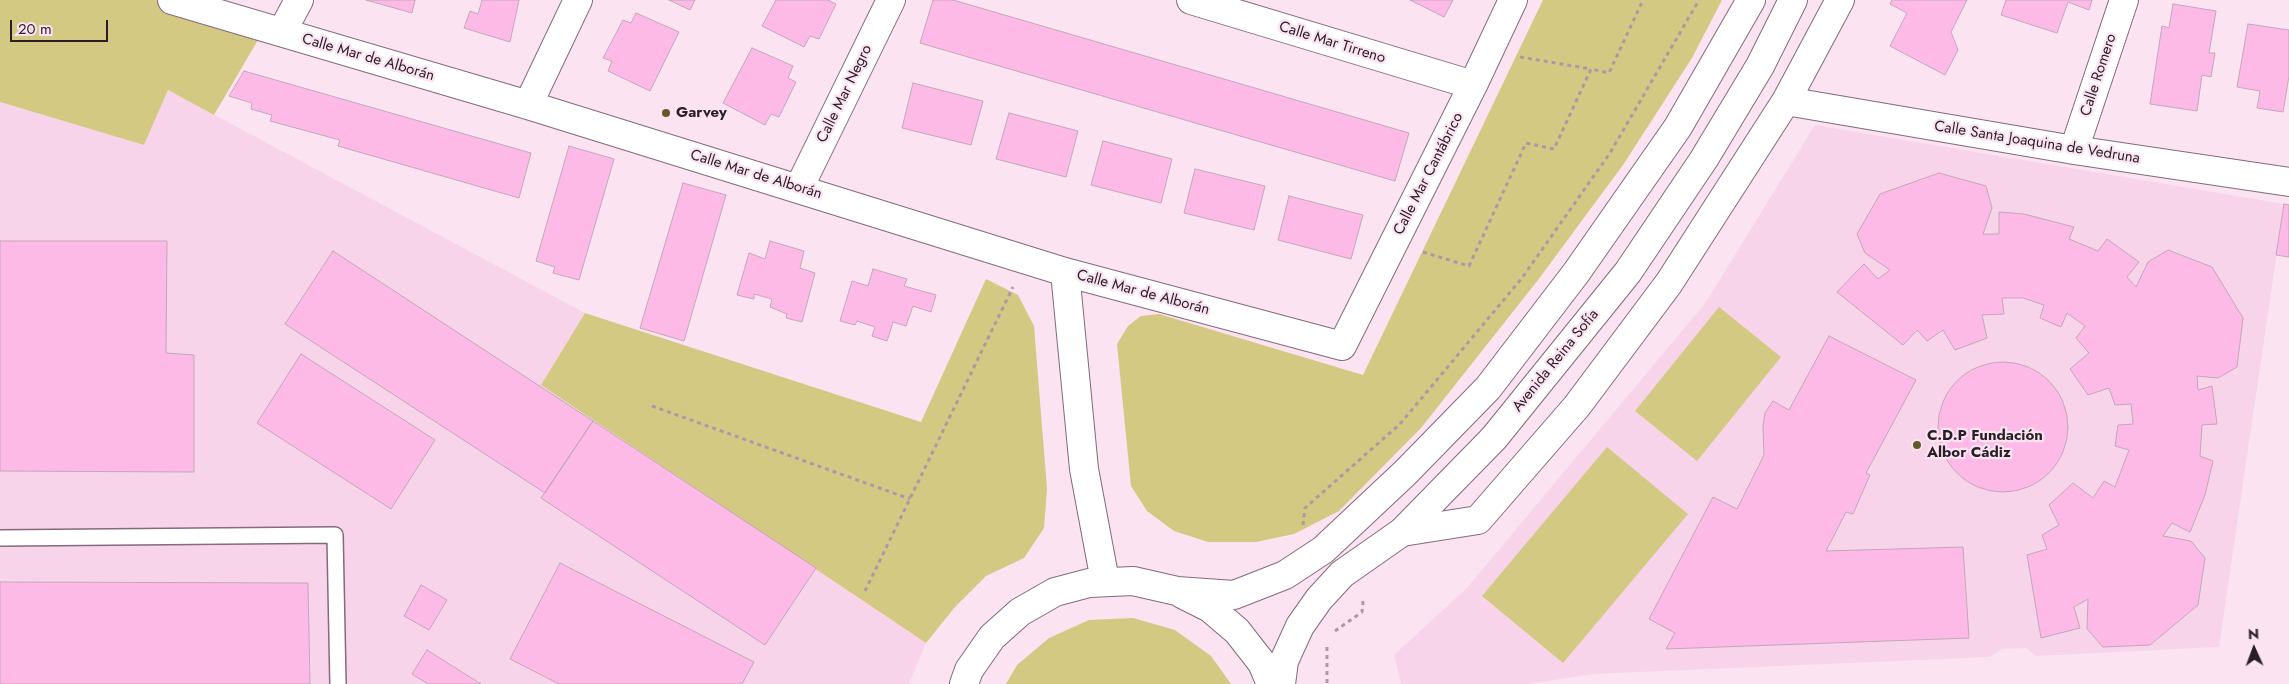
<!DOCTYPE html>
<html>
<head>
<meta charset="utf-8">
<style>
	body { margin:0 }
	#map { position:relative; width:2289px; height:684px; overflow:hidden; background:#fbe3f2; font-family:Jost,sans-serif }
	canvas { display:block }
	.north { position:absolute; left:2229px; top:624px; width:50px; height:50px; -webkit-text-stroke:4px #fbe3f2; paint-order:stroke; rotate:358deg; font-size:14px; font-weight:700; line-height:20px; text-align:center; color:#281e24 }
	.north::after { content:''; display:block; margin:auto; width:18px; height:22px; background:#281e24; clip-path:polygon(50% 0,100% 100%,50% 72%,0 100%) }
	.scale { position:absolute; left:10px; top:20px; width:98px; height:22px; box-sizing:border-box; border:2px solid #281e24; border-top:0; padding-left:6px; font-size:15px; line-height:18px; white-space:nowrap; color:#281e24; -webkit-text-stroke:4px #fbe3f2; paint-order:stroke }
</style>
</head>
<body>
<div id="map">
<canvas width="2289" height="684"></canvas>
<div class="north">N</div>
<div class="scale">20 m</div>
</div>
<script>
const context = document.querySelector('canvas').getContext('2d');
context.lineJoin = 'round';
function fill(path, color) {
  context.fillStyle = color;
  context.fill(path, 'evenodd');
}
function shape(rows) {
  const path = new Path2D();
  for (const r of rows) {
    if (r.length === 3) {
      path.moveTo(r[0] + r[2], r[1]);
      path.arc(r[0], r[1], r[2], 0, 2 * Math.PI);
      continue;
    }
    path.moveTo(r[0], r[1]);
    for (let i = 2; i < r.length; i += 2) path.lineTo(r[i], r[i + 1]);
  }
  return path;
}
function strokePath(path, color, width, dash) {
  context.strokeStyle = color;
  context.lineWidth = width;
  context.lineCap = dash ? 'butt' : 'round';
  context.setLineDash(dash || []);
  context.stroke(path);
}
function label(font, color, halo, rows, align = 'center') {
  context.font = font + ' Jost,sans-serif';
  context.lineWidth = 4.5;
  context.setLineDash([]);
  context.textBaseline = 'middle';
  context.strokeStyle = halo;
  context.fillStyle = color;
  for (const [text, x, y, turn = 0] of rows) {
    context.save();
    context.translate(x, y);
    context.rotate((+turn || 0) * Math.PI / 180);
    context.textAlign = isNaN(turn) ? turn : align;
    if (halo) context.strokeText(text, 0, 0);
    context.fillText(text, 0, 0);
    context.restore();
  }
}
const built = shape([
	[168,90,585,313,541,385,926,643,909,684,0,684,0,102,144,145],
	[1815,125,2284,204,2219,647,2036,656,2026,648,2002,649,1990,657,1593,674,1529,684,1401,684,1394,655,1467,588,1706,302]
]);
const green = shape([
	[0,0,176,0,265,28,214,115,168,90,144,145,0,102],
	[1543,0,1722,0,1692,58,1623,165,1538,280,1421,428,1339,511,1294,534,1256,542,1208,542,1174,531,1147,511,1131,486,1117,344,1128,326,1141,316,1159,314,1363,375],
	[986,279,1018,295,1034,326,1047,489,1044,528,1024,558,986,576,955,607,926,643,541,385,585,313,921,422],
	[1719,307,1781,357,1697,461,1635,411],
	[1607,447,1688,514,1563,663,1482,596],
	[1133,618,1175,630,1211,656,1231,684,1006,684,1017,665,1049,638,1089,620]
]);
const building = shape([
	[366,0,415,0,412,13,366,0],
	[482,0,519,0,510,42,464,28,470,11,478,14,482,0],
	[669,0,695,0,690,10,669,0],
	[776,0,828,0,836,4,819,39,810,36,804,47,762,26,776,0],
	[933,0,953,0,1409,133,1395,181,920,43,933,0],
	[1410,0,1453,0,1444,17,1410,0],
	[1892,0,1967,0,1951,32,1958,50,1945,75,1890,46,1907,13,1890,4,1892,0],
	[2006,0,2092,0,2089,10,2068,2,2057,33,2001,15,2006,0],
	[2173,4,2216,11,2209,53,2215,53,2211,77,2202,75,2197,111,2150,104,2162,26,2169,28,2173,4],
	[636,13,679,32,650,91,608,71,612,61,603,58,623,20,631,23,636,13],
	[2248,24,2289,30,2289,76,2283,112,2257,108,2260,91,2237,87,2248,24],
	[752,48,793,66,788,78,796,82,779,117,771,114,765,125,723,103,752,48],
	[244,71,531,153,519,198,338,146,340,140,270,121,272,115,251,109,252,103,229,96,244,71],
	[913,83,983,101,971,145,902,128,913,83],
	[1009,113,1078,131,1066,177,996,159,1009,113],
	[1103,141,1172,159,1161,203,1091,185,1103,141],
	[569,146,614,159,579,280,553,273,555,267,536,261,569,146],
	[1195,169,1265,186,1254,230,1184,213,1195,169],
	[1939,173,1986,186,1992,208,1983,234,1999,234,1999,212,2024,214,2074,227,2069,239,2098,251,2107,239,2139,262,2127,277,2136,287,2148,262,2168,250,2212,267,2243,318,2237,367,2218,378,2197,376,2198,390,2212,386,2217,424,2202,425,2200,456,2213,461,2205,495,2190,532,2172,523,2163,536,2191,541,2205,558,2198,605,2150,645,2103,647,2087,629,2088,599,2074,607,2080,628,2041,638,2027,555,2047,549,2042,535,2059,525,2049,505,2073,483,2093,498,2104,481,2115,487,2129,450,2115,446,2118,425,2133,424,2131,404,2115,405,2109,388,2088,395,2070,369,2089,353,2076,338,2085,326,2067,313,2061,327,2040,318,2044,305,2023,298,2002,298,2004,314,1982,315,1987,338,1955,350,1943,330,1927,341,1917,330,1903,345,1837,292,1864,264,1878,279,1890,270,1865,253,1857,234,1880,194,1939,173],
	[683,183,726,195,684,341,640,328,683,183],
	[1289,196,1363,215,1351,259,1278,240,1289,196],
	[2284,204,2289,205,2289,257,2276,255,2284,204],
	[0,241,167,241,166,353,194,355,194,472,0,471,0,241],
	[770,241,804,251,800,268,815,273,802,322,786,318,787,314,770,307,772,299,754,294,754,299,737,295,749,253,765,259,770,241],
	[333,251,593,421,545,493,285,324,333,251],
	[873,269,907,279,904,286,936,295,931,312,913,306,906,326,893,322,887,341,872,336,875,327,857,321,855,325,840,321,852,281,868,286,873,269],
	[1829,336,1916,380,1866,473,1870,475,1853,514,1846,512,1826,551,1963,547,1969,638,1666,649,1675,633,1649,619,1713,497,1737,509,1764,455,1763,426,1765,413,1773,401,1789,410,1829,336],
	[301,354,435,440,391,509,257,423,301,354],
	[2003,427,65],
	[593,421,816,568,765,645,541,498,593,421],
	[560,563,754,662,742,684,559,684,510,659,560,563],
	[0,582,308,583,310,684,0,684,0,582],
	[421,585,447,600,429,630,404,616,421,585],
	[427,650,481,684,428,684,412,674,427,650]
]);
const path = shape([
	[1520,57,1591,69],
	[1423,252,1469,266,1526,143,1554,149,1591,69,1609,73,1643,0],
	[652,406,910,499],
	[1303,525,1305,508,1400,424,1522,278,1610,153,1699,0],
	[865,591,1013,287],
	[1335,631,1362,612,1363,603,1361,599],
	[1327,647,1327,684]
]);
const service = shape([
	[0,538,335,535,338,684]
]);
const minor = shape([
	[172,0,528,105,1065,272,1342,346,1473,85,1513,0],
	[1191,0,1473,85],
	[282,32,299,0],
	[1786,101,2074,150,2289,182],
	[528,105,578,0],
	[2074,150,2124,0],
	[799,188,891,0],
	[1065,272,1084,469,1105,581],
	[1402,532,1478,520,1577,406,1669,283,1786,101,1840,0]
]);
const primary = shape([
	[1182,594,1210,608,1237,631,1262,663,1271,684],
	[964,684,969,670,992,637,1020,612,1055,592,1089,583,1133,581,1177,591,1234,595,1285,575,1323,550,1405,473,1488,388,1576,273,1678,127,1751,0],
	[1281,684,1284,661,1300,626,1319,599,1342,574,1402,532,1494,438,1628,272,1704,159,1760,66,1793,0]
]);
const markers = [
	[666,113,5,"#635a26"],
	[1917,445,5,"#635a26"]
];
const streetNames = [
	["Calle Mar Tirreno",1332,43,17],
	["Calle Mar de Alborán",368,58,16],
	["Calle Romero",2099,75,-72],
	["Calle Mar Negro",845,94,-64],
	["Calle Santa Joaquina de Vedruna",2037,143,9],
	["Calle Mar Cantábrico",1429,174,-63],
	["Calle Mar de Alborán",756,175,17],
	["Calle Mar de Alborán",1143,293,15],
	["Avenida Reina Sofía",1556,361,-51]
];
const poiNames = [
	["Garvey",676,113],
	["C.D.P Fundación",1927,436],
	["Albor Cádiz",1927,453]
];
fill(built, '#f8d4eb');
fill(green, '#d4c982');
fill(building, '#fdbae7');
strokePath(building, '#c3a7b9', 1);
strokePath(service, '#846a7b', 18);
strokePath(minor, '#846a7b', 30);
strokePath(primary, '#846a7b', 30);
strokePath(path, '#ac99a5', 3, [4, 4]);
strokePath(service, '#fff', 15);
strokePath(minor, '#fff', 28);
strokePath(primary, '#fff', 28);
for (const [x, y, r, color] of markers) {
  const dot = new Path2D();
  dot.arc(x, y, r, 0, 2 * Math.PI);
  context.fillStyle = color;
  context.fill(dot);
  strokePath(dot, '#fbe3f2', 2);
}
label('15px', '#281e24', '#fbe3f2', streetNames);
label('bold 15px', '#281e24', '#fbe3f2', poiNames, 'left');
</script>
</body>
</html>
